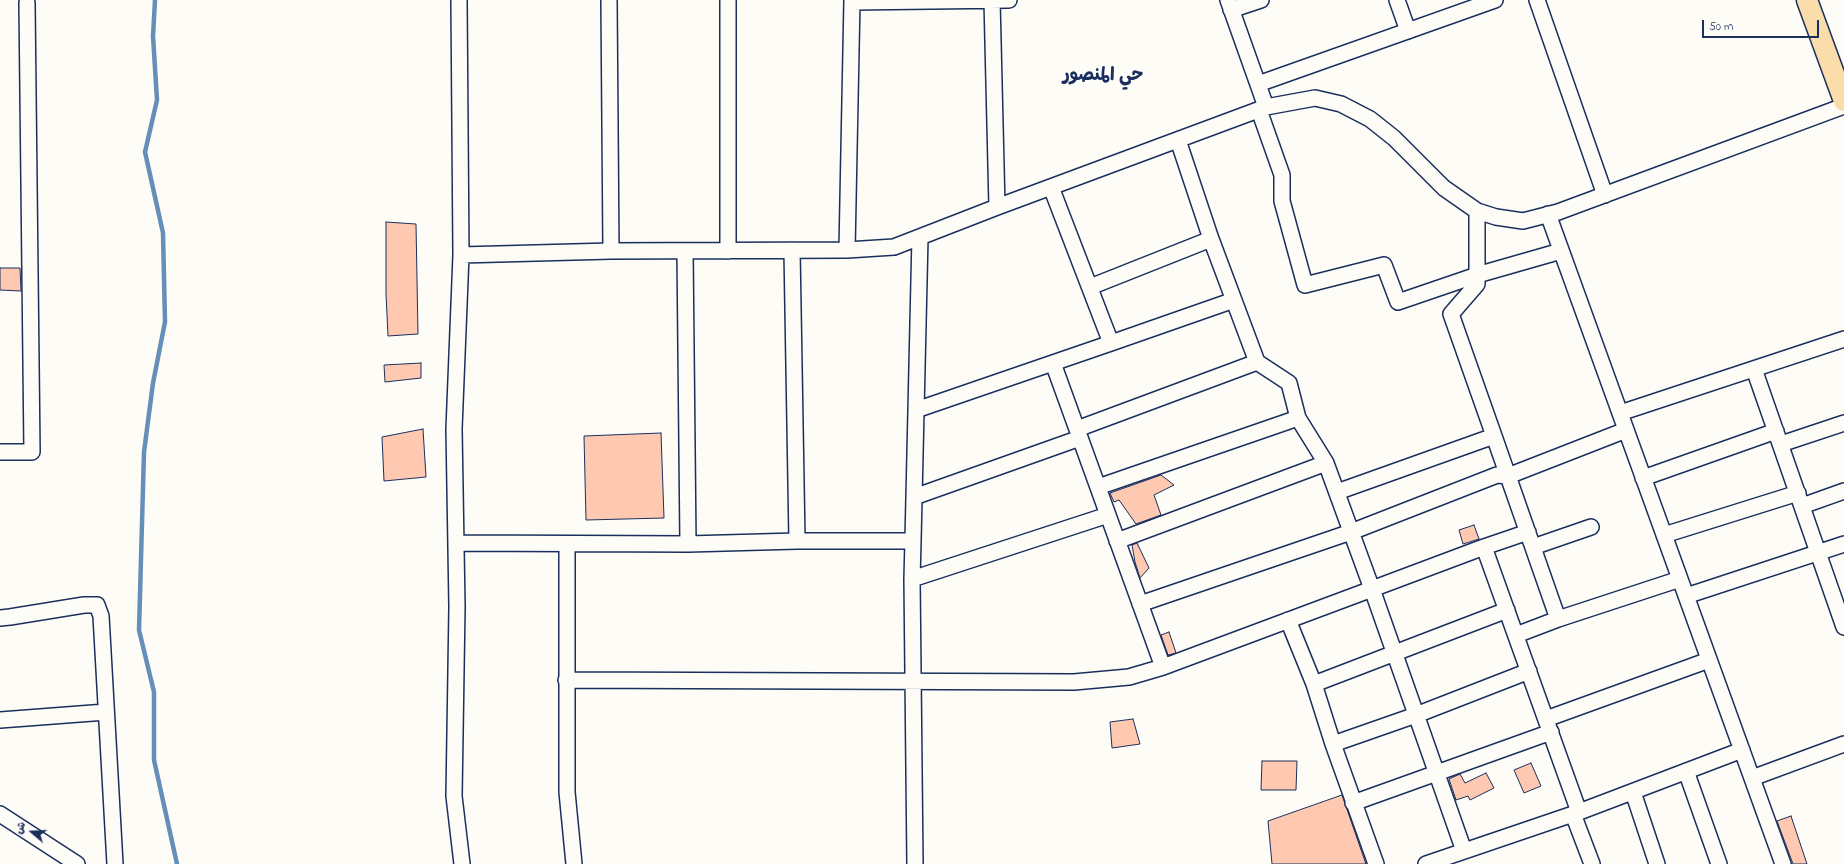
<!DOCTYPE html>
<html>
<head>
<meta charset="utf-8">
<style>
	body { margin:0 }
	#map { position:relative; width:1844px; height:864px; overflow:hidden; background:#fdfcf7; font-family:"Indie Flower","Playpen Sans Arabic",sans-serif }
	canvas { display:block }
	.north { position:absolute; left:12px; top:812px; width:40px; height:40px; -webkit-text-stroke:3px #fdfcf7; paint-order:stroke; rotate:289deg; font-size:11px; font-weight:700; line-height:16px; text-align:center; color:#1b2f5e }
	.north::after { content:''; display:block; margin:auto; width:14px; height:18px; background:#1b2f5e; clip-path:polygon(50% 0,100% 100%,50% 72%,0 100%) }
	.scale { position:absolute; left:1702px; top:20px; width:117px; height:18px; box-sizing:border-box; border:2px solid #1b2f5e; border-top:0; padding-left:5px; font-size:12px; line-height:14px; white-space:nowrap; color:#1b2f5e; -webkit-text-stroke:3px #fdfcf7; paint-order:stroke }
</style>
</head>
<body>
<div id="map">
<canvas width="1844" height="864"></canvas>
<div class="north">ش</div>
<div class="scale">50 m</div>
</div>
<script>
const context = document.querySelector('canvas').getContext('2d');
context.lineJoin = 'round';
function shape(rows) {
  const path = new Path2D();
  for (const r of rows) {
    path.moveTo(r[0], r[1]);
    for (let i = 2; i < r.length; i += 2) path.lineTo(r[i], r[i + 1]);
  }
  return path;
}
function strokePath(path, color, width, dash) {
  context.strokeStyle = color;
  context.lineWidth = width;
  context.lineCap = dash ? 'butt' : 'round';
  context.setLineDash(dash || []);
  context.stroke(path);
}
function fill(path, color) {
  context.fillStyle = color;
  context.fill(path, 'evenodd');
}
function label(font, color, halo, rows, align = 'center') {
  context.font = font + ' "Indie Flower","Playpen Sans Arabic",sans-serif';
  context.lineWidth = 3;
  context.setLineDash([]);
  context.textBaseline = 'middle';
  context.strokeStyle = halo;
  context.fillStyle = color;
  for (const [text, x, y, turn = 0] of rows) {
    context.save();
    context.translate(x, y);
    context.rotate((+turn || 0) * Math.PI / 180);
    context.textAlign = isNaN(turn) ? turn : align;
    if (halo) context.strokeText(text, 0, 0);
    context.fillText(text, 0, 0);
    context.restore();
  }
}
const stream = shape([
	[155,0,153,36,157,100,145,152,163,233,165,322,153,383,144,452,139,630,154,692,154,760,177,864]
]);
const building = shape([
	[386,222,416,224,418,334,388,336,386,294,386,222],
	[0,268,20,268,21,291,0,290,0,268],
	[421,363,421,378,385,382,384,365,421,363],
	[423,429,426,477,384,481,382,437,423,429],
	[661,433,664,518,586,520,584,436,661,433],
	[1161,475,1174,485,1154,495,1161,515,1136,524,1119,500,1114,502,1110,493,1161,475],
	[1474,525,1479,539,1463,544,1459,530,1474,525],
	[1137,543,1149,568,1140,578,1135,562,1132,545,1137,543],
	[1169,632,1176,653,1168,655,1161,635,1169,632],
	[1133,719,1140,744,1112,748,1110,722,1133,719],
	[1262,761,1297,761,1296,790,1261,790,1262,761],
	[1531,763,1541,786,1524,793,1514,770,1531,763],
	[1486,773,1494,788,1470,800,1468,796,1456,800,1449,779,1460,774,1465,783,1486,773],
	[1342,795,1366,864,1272,864,1268,821,1342,795],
	[1791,816,1807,864,1793,864,1777,821,1791,816]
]);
const minor = shape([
	[459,0,461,255,454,429,457,607,454,796,462,864],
	[609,0,611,251],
	[992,0,997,207],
	[1228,0,1266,107],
	[1397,0,1408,31],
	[1537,0,1605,195],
	[852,2,1009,0],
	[1231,10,1261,0],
	[1258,84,1495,0],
	[1259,110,1282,175,1282,201,1305,285,1384,265,1398,302,1477,275,1561,251],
	[1178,140,1211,239,1257,362,1289,383,1298,418,1326,463],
	[792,250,797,541],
	[847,250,852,0],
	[685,251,688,544,797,541,913,541,920,237],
	[728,251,728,0],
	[461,255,611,251,847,250,894,247,997,207,1266,107,1315,98,1341,104,1370,119,1394,138,1444,188,1477,211,1496,217,1523,221,1558,212,1844,106],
	[1090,287,1211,239],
	[1111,343,1234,300],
	[1754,369,1844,627],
	[916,410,1111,343,1051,187],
	[1620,413,1844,339],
	[1077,429,1257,362],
	[1494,436,1558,619,1680,579,1548,214],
	[1781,444,1844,423],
	[0,452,32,452,27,3],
	[1643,478,1776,431],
	[1098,487,1298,418],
	[1337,492,1494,436,1451,314,1477,284,1477,211],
	[914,497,1080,438],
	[1802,506,1844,491],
	[1664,535,1798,493],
	[913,541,912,579,915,864],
	[1117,541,1326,463,1372,589,1163,667],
	[456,543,688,544],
	[567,544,567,792,574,864],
	[1484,547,1528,532],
	[1533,547,1591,527],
	[912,579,1108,515],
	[1680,579,1783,864],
	[1686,596,1844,544],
	[1140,604,1351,532,1497,475,1508,476,1626,430],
	[0,618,10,617,84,605,97,605,101,616,115,864],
	[1288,620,1314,684,1333,744,1376,864],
	[1516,635,1558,619],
	[566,680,1074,682,1129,677,1163,667,1053,363],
	[1314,684,1507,610],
	[1546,719,1709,660],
	[0,720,106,712],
	[1333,744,1416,715,1529,671],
	[1686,771,1719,864],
	[1752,778,1844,744],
	[1633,792,1657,864],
	[1353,803,1551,732],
	[0,814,77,864],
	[1573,814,1592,864],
	[1464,851,1372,589,1484,547,1579,812],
	[1426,864,1579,812,1742,750]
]);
const major = shape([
	[1807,0,1844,101]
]);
const districtNames = [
	["حي المنصور",1103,77]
];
strokePath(stream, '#658eb9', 4.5);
fill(building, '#ffc8b1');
strokePath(building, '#1b2f5e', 1);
strokePath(minor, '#1b2f5e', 18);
strokePath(major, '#1b2f5e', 23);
strokePath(minor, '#fdfcf7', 15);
strokePath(major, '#fbddab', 20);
label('bold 18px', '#1b2f5e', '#fdfcf7', districtNames);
</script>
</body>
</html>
